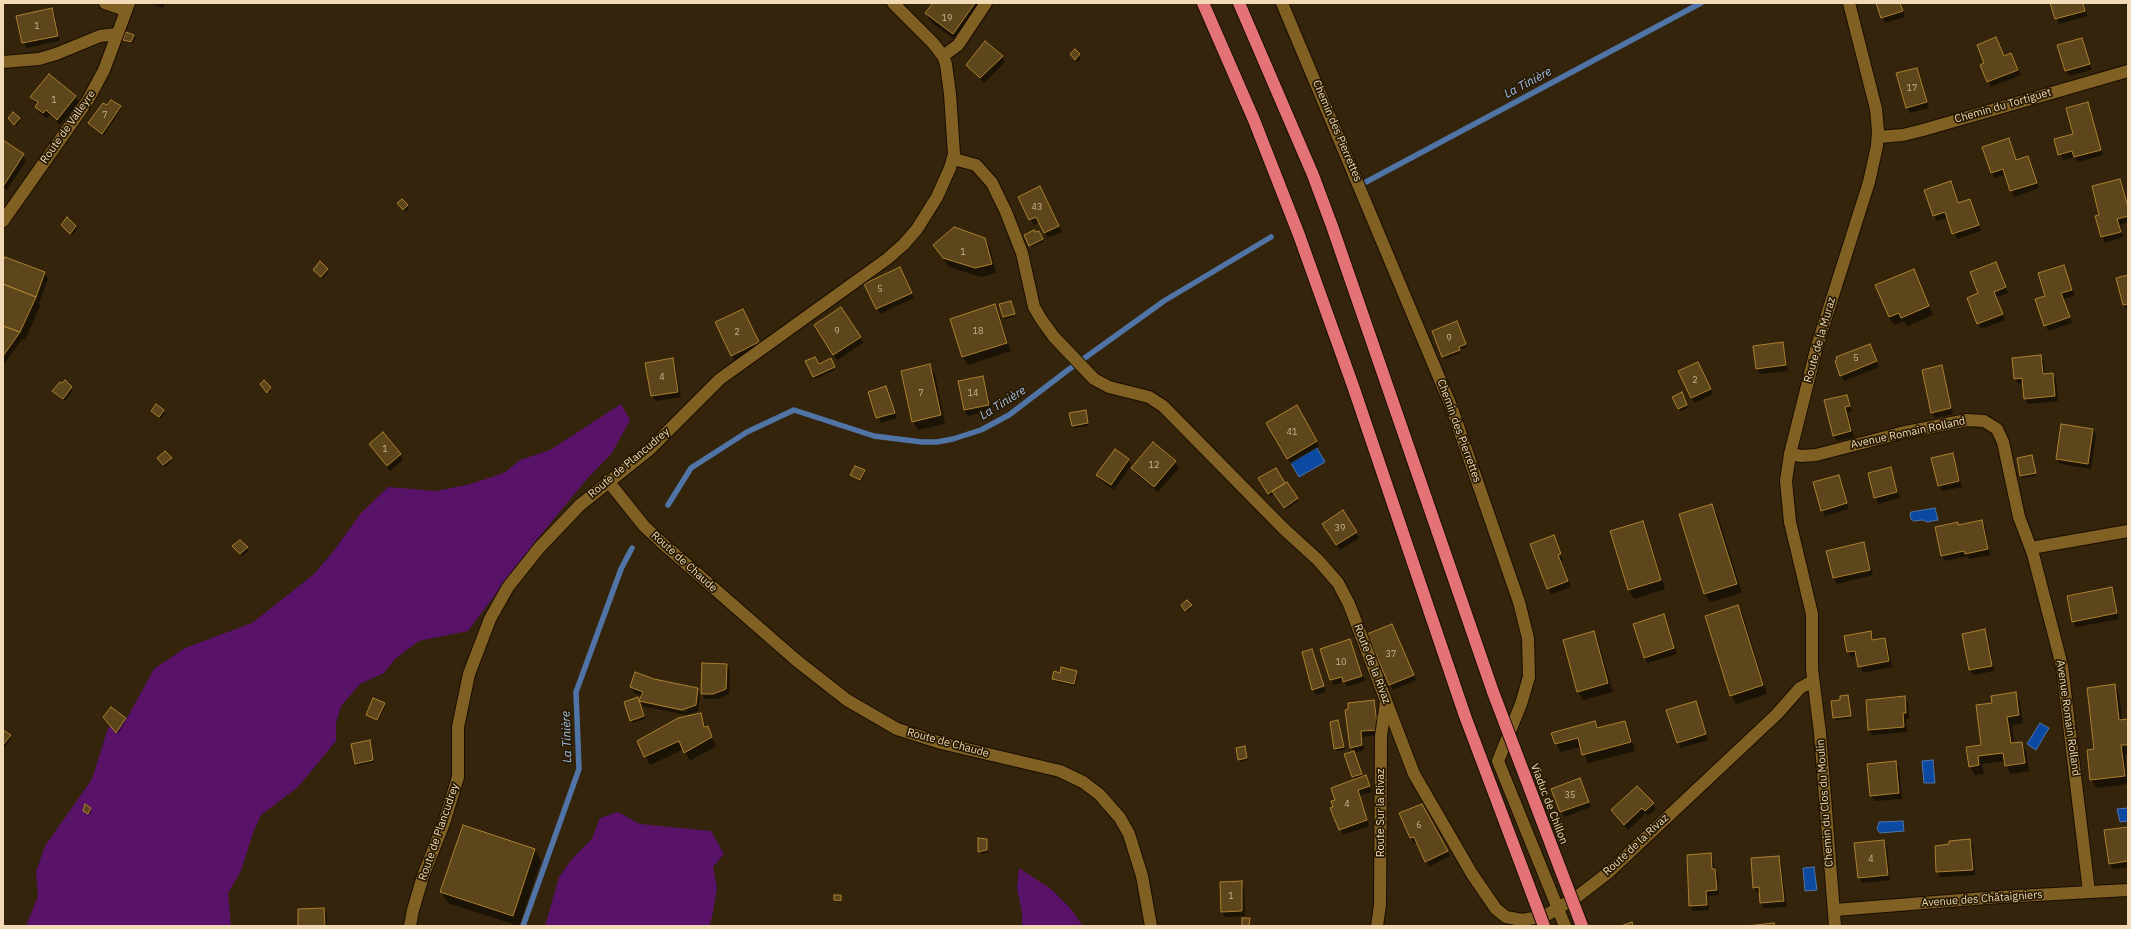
<!DOCTYPE html>
<html>
<head>
<meta charset="utf-8">
<style>
	body { margin:0 }
	#map { position:relative; width:2131px; height:929px; overflow:hidden; background:#33240b; font-family:"IBM Plex Sans",sans-serif }
	canvas { display:block }
	.frame { position:absolute; inset:0; border:4px solid #f1dab5; pointer-events:none }
</style>
</head>
<body>
<div id="map">
<canvas width="2131" height="929"></canvas>
<div class="frame"></div>
</div>
<script>
const context = document.querySelector('canvas').getContext('2d');
context.lineJoin = 'round';
function fill(path, color) {
  context.fillStyle = color;
  context.fill(path, 'evenodd');
}
function shape(rows) {
  const path = new Path2D();
  for (const r of rows) {
    path.moveTo(r[0], r[1]);
    for (let i = 2; i < r.length; i += 2) path.lineTo(r[i], r[i + 1]);
  }
  return path;
}
function strokePath(path, color, width, dash) {
  context.strokeStyle = color;
  context.lineWidth = width;
  context.lineCap = dash ? 'butt' : 'round';
  context.setLineDash(dash || []);
  context.stroke(path);
}
function label(font, color, halo, rows, align = 'center') {
  context.font = font + ' "IBM Plex Sans",sans-serif';
  context.lineWidth = 3.5;
  context.setLineDash([]);
  context.textBaseline = 'middle';
  context.strokeStyle = halo;
  context.fillStyle = color;
  for (const [text, x, y, turn = 0] of rows) {
    context.save();
    context.translate(x, y);
    context.rotate((+turn || 0) * Math.PI / 180);
    context.textAlign = isNaN(turn) ? turn : align;
    if (halo) context.strokeText(text, 0, 0);
    context.fillText(text, 0, 0);
    context.restore();
  }
}
const green = shape([
	[621,404,630,420,612,453,586,480,534,543,468,631,419,641,395,659,384,673,360,684,341,706,336,723,336,741,298,787,261,815,253,833,241,871,228,893,231,926,26,926,38,896,36,872,45,846,92,779,108,728,127,718,154,669,185,648,252,623,313,575,332,553,361,513,388,487,436,491,467,485,504,473,520,460,550,450],
	[618,812,640,824,711,831,724,854,713,867,717,888,712,917,709,926,545,926,559,877,571,860,592,839,600,818],
	[1019,868,1051,889,1071,909,1083,926,1022,926,1022,912,1017,888]
]);
const water = shape([
	[1317,448,1325,462,1299,477,1291,463,1317,448],
	[1935,508,1938,520,1927,522,1923,520,1914,521,1911,519,1910,515,1911,512,1935,508],
	[2040,723,2049,728,2036,750,2027,744,2040,723],
	[1933,760,1935,783,1924,783,1922,761,1933,760],
	[2128,808,2128,821,2120,822,2117,809,2128,808],
	[1903,821,1904,831,1880,833,1877,829,1879,822,1903,821],
	[1814,867,1817,890,1805,891,1803,868,1814,867]
]);
const shadow = shape([
	[149,3,165,3,163,8],
	[935,3,986,3,958,42,931,22,926,13],
	[1877,3,1901,3,1905,17,1885,23],
	[2051,3,2084,3,2087,16,2059,24],
	[2124,3,2128,3,2128,5,2125,6],
	[51,9,55,15,60,41,26,48,17,17],
	[133,35,135,38,132,44,126,42,124,40],
	[1996,39,2004,56,2011,54,2021,75,1991,87,1982,66,1986,64],
	[2082,39,2092,70,2069,76,2066,71],
	[1075,50,1081,58,1077,62,1073,56],
	[1002,57,1005,62,984,83,968,65],
	[1917,69,1929,108,1910,113,1907,107],
	[49,75,75,97,79,102,60,125,50,115,47,118,39,113,36,107,38,105,31,97],
	[2087,104,2103,155,2078,162,2075,157,2063,160,2055,140,2075,135],
	[120,107,121,109,104,135,91,126,90,124],
	[9,119,19,119,20,121,16,126],
	[2008,139,2017,161,2027,157,2039,188,2014,197,2006,174,1995,178,1992,173],
	[3,142,23,155,26,161,7,190,3,187],
	[2120,180,2128,204,2128,222,2120,225,2123,237,2105,243,2096,217,2100,216],
	[1950,182,1959,204,1969,200,1981,231,1957,239,1948,217,1937,221,1934,215],
	[1043,193,1062,232,1048,238,1039,222,1034,225,1030,219],
	[407,205,409,208,405,212,400,206],
	[62,225,75,227,77,229,72,235],
	[1038,232,1043,242,1032,247,1030,245,1035,234],
	[985,239,990,248,996,273,981,277,949,267,934,245],
	[5,259,45,273,48,279,39,303,40,306,25,340,22,339,5,363,3,362,3,263],
	[1996,263,2008,293,1997,297,2005,320,1981,329,1978,323,1980,294],
	[2063,266,2075,295,2064,299,2072,323,2048,331,2036,300,2047,296],
	[327,270,328,272,323,279,314,271],
	[1913,271,1933,315,1907,326,1904,321,1894,325,1889,317],
	[903,274,914,298,880,314,866,285],
	[2128,276,2128,310,2127,310,2124,305],
	[1012,304,1015,316,1005,319,1004,317],
	[994,305,999,314,1011,351,968,365,963,357,951,319],
	[746,316,762,348,735,361,732,355],
	[1458,325,1467,347,1459,350,1460,353,1444,359,1443,357],
	[818,331,860,337,863,343,837,360],
	[1782,343,1785,349,1788,371,1760,374,1757,369],
	[1870,345,1879,367,1844,381,1841,375],
	[2041,356,2044,362,2045,375,2053,374,2056,380,2058,401,2028,404,2025,399,2023,383,2018,384,2015,378],
	[672,359,675,365,681,397,656,401,652,396,647,364],
	[807,362,819,365,831,362,835,370,815,379],
	[1698,363,1713,394,1695,403,1691,398],
	[930,366,935,374,945,424,918,430,913,421],
	[1941,367,1944,372,1953,414,1935,418,1932,412],
	[982,377,985,382,992,410,968,416,965,410,959,382],
	[71,387,73,390,65,401,55,393],
	[263,387,270,388,271,391,268,394],
	[886,387,897,418,881,423,870,392],
	[1683,396,1688,408,1680,411,1673,397],
	[1846,396,1852,412,1848,413,1854,437,1837,441,1834,435],
	[1297,406,1319,447,1291,464,1267,423],
	[152,411,163,411,165,413,161,418],
	[1085,411,1089,426,1074,428,1073,426],
	[2093,429,2096,435,2091,469,2060,464,2057,459],
	[1153,443,1175,462,1179,468,1158,492,1135,473,1132,468],
	[370,444,400,455,403,460,390,471],
	[1952,454,1962,487,1942,491,1939,486],
	[2032,456,2036,476,2022,478,2021,476],
	[171,459,172,461,165,467,159,460],
	[1128,460,1131,465,1114,490,1100,480,1097,475],
	[1890,468,1900,498,1878,504,1869,473],
	[1275,469,1284,485,1287,483,1298,501,1286,510,1274,493,1270,496,1259,479],
	[864,471,865,473,861,482,851,475],
	[1838,476,1849,509,1825,516,1822,510],
	[1712,505,1717,513,1742,593,1710,602,1705,594,1680,515],
	[1981,521,1985,526,1990,555,1969,559,1967,556,1945,561,1942,555,1957,523,1959,526],
	[1642,522,1647,531,1665,589,1634,599,1629,590,1611,532],
	[1327,529,1356,533,1359,538,1340,550],
	[1554,536,1563,560,1561,561,1571,587,1551,594,1531,544],
	[1863,543,1873,575,1837,584,1834,578,1828,552],
	[233,547,247,547,249,550,242,556],
	[2111,588,2114,594,2119,619,2076,627,2073,621],
	[1187,601,1192,608,1187,612,1184,608],
	[1738,607,1743,615,1767,694,1736,704,1731,695],
	[1663,616,1677,654,1648,663,1644,657],
	[1394,630,1416,680,1393,690,1369,635],
	[1985,631,1988,636,1994,671,1973,675,1970,670],
	[1593,632,1598,641,1613,692,1583,700,1578,691],
	[1871,632,1874,640,1885,639,1888,644,1892,667,1863,673,1857,656,1851,657,1848,652],
	[1350,640,1365,681,1347,687,1345,682,1334,685,1321,650],
	[1312,650,1326,692,1316,695,1313,690],
	[727,665,730,670,729,694,717,699,705,699,702,694],
	[1076,672,1078,675,1075,686,1054,681,1053,679,1061,674],
	[654,680,697,689,700,694,698,711,686,715,643,706,640,701,642,696,634,693,631,687],
	[644,701,687,710,687,712,644,703],
	[2114,685,2119,694,2122,720,2128,720,2128,754,2125,754,2128,784,2096,788,2091,779,2096,750],
	[2015,694,2020,702,2023,723,2012,725,2014,744,2021,743,2026,751,2029,771,2010,774,2005,761,1982,764,1984,774,1975,775,1970,766,1982,746,1993,704],
	[1848,696,1851,718,1835,720,1834,718,1842,700],
	[1904,697,1908,703,1909,718,1906,719,1907,732,1872,735,1869,730],
	[374,699,385,706,378,722,367,715],
	[639,700,645,719,632,723,631,720],
	[1373,701,1376,706,1380,735,1363,737,1364,750,1354,753,1363,778,1368,782,1372,792,1360,795,1369,826,1343,835,1334,807,1336,800,1355,780,1346,754,1354,752,1351,747],
	[1695,702,1708,740,1681,748,1678,743],
	[700,714,716,746,690,761,684,749,650,765,638,741,679,719],
	[125,718,126,721,118,734,105,720],
	[1338,721,1345,750,1337,751,1331,723],
	[1595,722,1599,729,1624,722,1629,731,1635,751,1588,763,1581,747,1560,752,1552,733],
	[3,731,11,738,5,747,3,746],
	[370,744,374,762,357,766,356,763],
	[1244,747,1248,760,1241,762,1239,759],
	[1895,762,1899,767,1902,799,1875,801,1871,796],
	[1580,779,1591,807,1564,817,1553,789],
	[1653,804,1656,809,1648,816,1646,813,1628,830,1612,810],
	[1421,806,1450,856,1429,867,1417,842,1414,843,1411,838,1400,814],
	[90,808,92,811,89,815,84,811],
	[2128,828,2128,867,2113,869,2110,864],
	[979,839,986,840,988,852,981,854],
	[1970,840,1973,846,1975,875,1941,877,1937,872],
	[1884,841,1887,847,1890,880,1862,883,1859,877],
	[535,849,541,861,519,926,448,903,441,892],
	[1710,854,1718,876,1719,895,1708,896,1709,910,1693,911,1690,906],
	[1778,857,1781,863,1787,907,1764,908,1761,903,1760,893,1758,893,1754,888],
	[1241,882,1244,888,1245,916,1225,917,1222,912],
	[840,896,842,903,837,902,835,900],
	[324,909,327,915,327,926,299,926]
]);
const stream = shape([
	[1366,182,1701,3],
	[668,505,691,468,747,432,794,410,874,436,922,442,937,442,953,439,981,430,1009,415,1068,370,1164,301,1271,237],
	[523,926,579,769,576,692,621,569,632,548]
]);
const building = shape([
	[933,3,975,3,953,34,925,13,933,3],
	[1876,3,1900,3,1903,11,1881,18,1876,3],
	[2050,3,2083,3,2085,11,2055,19,2050,3],
	[52,8,58,36,22,43,16,16,52,8],
	[126,32,134,35,131,42,123,40,126,32],
	[1996,37,2004,56,2011,53,2018,70,1987,82,1980,65,1984,63,1977,45,1996,37],
	[2082,38,2090,64,2065,71,2057,45,2082,38],
	[985,41,1003,56,980,78,966,65,985,41],
	[1075,49,1080,54,1075,60,1070,54,1075,49],
	[1917,68,1927,102,1906,108,1896,73,1917,68],
	[49,74,76,96,57,120,46,110,43,113,35,107,38,102,30,97,49,74],
	[111,100,121,106,102,134,88,123,103,103,107,105,111,100],
	[2088,102,2101,150,2074,157,2072,151,2058,155,2054,139,2073,134,2066,108,2088,102],
	[13,112,20,118,14,125,8,118,13,112],
	[2009,138,2016,160,2028,156,2037,183,2010,191,2003,169,1991,173,1982,147,2009,138],
	[3,140,24,154,4,185,3,184,3,140],
	[2120,179,2128,207,2128,216,2117,219,2121,232,2101,237,2095,216,2099,215,2092,186,2120,179],
	[1951,181,1958,203,1970,199,1979,225,1952,234,1945,212,1933,216,1924,190,1951,181],
	[1040,186,1059,226,1044,233,1036,217,1029,220,1018,197,1040,186],
	[402,199,408,205,403,210,397,203,402,199],
	[67,217,76,226,70,234,61,225,67,217],
	[954,227,985,238,992,264,975,268,943,258,933,245,954,227],
	[1034,230,1035,232,1039,231,1043,239,1029,246,1024,235,1034,230],
	[5,257,45,272,36,297,3,284,3,261,5,257],
	[320,261,328,269,321,277,313,270,320,261],
	[1996,262,2006,287,1994,292,2003,314,1977,324,1967,298,1978,293,1970,272,1996,262],
	[2064,265,2072,290,2061,293,2070,317,2044,326,2035,299,2045,296,2038,273,2064,265],
	[900,267,912,293,876,309,864,284,900,267],
	[1914,269,1929,306,1901,318,1899,313,1889,317,1875,285,1914,269],
	[2128,275,2128,304,2123,305,2116,278,2128,275],
	[3,284,36,297,20,332,3,326,3,284],
	[1011,301,1015,314,1003,317,999,304,1011,301],
	[995,304,1007,343,962,357,950,319,995,304],
	[841,307,861,337,833,355,814,325,841,307],
	[743,309,759,342,731,356,715,322,743,309],
	[1457,321,1466,344,1459,347,1460,350,1442,357,1432,331,1457,321],
	[3,326,20,332,3,356,3,326],
	[1783,342,1786,365,1756,369,1753,346,1783,342],
	[1870,344,1877,361,1840,376,1835,361,1837,360,1836,357,1870,344],
	[2041,355,2043,374,2053,373,2055,396,2024,399,2022,378,2014,379,2012,358,2041,355],
	[815,357,819,364,831,358,835,367,813,377,805,361,815,357],
	[673,358,678,392,651,396,645,363,673,358],
	[1698,362,1711,389,1691,398,1678,371,1698,362],
	[930,364,941,415,912,422,901,371,930,364],
	[1942,365,1951,408,1931,413,1922,370,1942,365],
	[983,376,989,405,964,410,958,381,983,376],
	[65,380,72,387,63,399,52,391,60,382,62,383,65,380],
	[264,380,271,387,267,393,260,384,264,380],
	[886,386,895,413,876,418,868,392,886,386],
	[1682,392,1687,405,1678,409,1672,397,1682,392],
	[1847,395,1850,406,1845,407,1851,431,1833,436,1824,400,1847,395],
	[156,404,164,410,159,417,151,411,156,404],
	[1297,405,1317,441,1287,459,1266,423,1297,405],
	[1086,410,1088,423,1072,426,1069,413,1086,410],
	[2061,424,2093,429,2088,464,2056,459,2061,424],
	[383,432,401,454,387,466,369,444,383,432],
	[1153,442,1176,461,1154,487,1131,468,1153,442],
	[1115,449,1129,459,1111,485,1096,475,1115,449],
	[165,451,172,458,163,465,157,458,165,451],
	[1953,453,1959,481,1938,486,1931,458,1953,453],
	[2032,455,2036,473,2020,476,2017,458,2032,455],
	[855,466,865,470,860,480,850,475,855,466],
	[1891,467,1897,492,1874,498,1868,473,1891,467],
	[1276,468,1285,483,1268,494,1258,478,1276,468],
	[1839,475,1847,503,1821,511,1813,482,1839,475],
	[1287,482,1298,498,1284,508,1272,491,1287,482],
	[1712,504,1737,584,1704,594,1679,514,1712,504],
	[1343,510,1357,532,1336,545,1322,524,1343,510],
	[1982,520,1988,549,1965,554,1964,551,1941,556,1935,527,1958,522,1958,525,1982,520],
	[1643,521,1661,580,1628,590,1610,531,1643,521],
	[1554,535,1561,554,1558,555,1568,581,1547,589,1530,544,1554,535],
	[240,540,248,547,240,554,232,546,240,540],
	[1864,542,1870,570,1833,578,1826,551,1864,542],
	[2112,587,2117,613,2072,622,2067,596,2112,587],
	[1187,600,1192,605,1185,611,1181,605,1187,600],
	[1738,605,1763,685,1730,696,1705,616,1738,605],
	[1664,614,1674,648,1644,658,1633,624,1664,614],
	[1392,624,1414,675,1389,685,1367,634,1392,624],
	[1985,629,1992,666,1969,670,1962,634,1985,629],
	[1594,631,1608,683,1577,692,1563,640,1594,631],
	[1871,631,1872,640,1885,638,1889,661,1858,667,1855,651,1847,652,1844,636,1871,631],
	[1350,639,1362,676,1343,682,1342,677,1330,680,1320,649,1350,639],
	[1312,649,1324,686,1312,690,1302,652,1312,649],
	[702,663,727,664,726,689,713,694,701,694,702,663],
	[1061,667,1077,671,1074,684,1052,679,1054,671,1060,673,1061,667],
	[635,672,654,679,698,688,696,705,682,710,639,701,643,692,630,687,635,672],
	[2115,684,2119,720,2128,719,2128,745,2121,745,2125,776,2090,780,2087,750,2094,749,2087,688,2115,684],
	[2016,692,2019,715,2007,717,2011,743,2022,742,2025,763,2005,766,2003,753,1978,756,1979,765,1969,767,1966,747,1981,745,1976,705,1992,703,1991,696,2016,692],
	[1848,695,1851,716,1833,718,1831,701,1840,700,1840,696,1848,695],
	[1905,696,1906,713,1903,713,1904,727,1868,730,1866,700,1905,696],
	[638,697,644,716,630,721,624,702,638,697],
	[373,698,385,703,377,720,366,715,373,698],
	[1374,700,1378,730,1361,731,1362,745,1350,748,1345,710,1348,709,1348,703,1374,700],
	[1696,701,1706,734,1677,743,1666,710,1696,701],
	[111,707,126,718,116,733,103,717,111,707],
	[701,713,704,727,708,726,712,737,684,753,679,741,644,757,637,741,678,718,701,713],
	[1338,720,1344,747,1334,749,1330,722,1338,720],
	[1595,721,1597,728,1625,721,1631,742,1582,755,1578,738,1555,744,1551,733,1595,721],
	[3,730,11,735,3,745,3,730],
	[370,740,373,760,355,764,351,744,370,740],
	[1245,746,1247,758,1238,760,1236,748,1245,746],
	[1354,751,1362,774,1352,777,1344,754,1354,751],
	[1896,761,1899,793,1870,796,1867,764,1896,761],
	[1366,775,1370,786,1358,790,1367,820,1339,830,1330,808,1333,807,1331,801,1335,800,1331,788,1366,775],
	[1580,778,1589,802,1560,812,1551,789,1580,778],
	[1637,786,1654,803,1645,811,1642,808,1624,825,1611,810,1637,786],
	[85,804,91,808,88,814,83,811,85,804],
	[1422,804,1448,851,1425,862,1414,837,1410,838,1399,813,1422,804],
	[463,825,535,849,513,916,440,892,463,825],
	[2128,827,2128,861,2109,864,2104,830,2128,827],
	[978,838,987,839,987,850,978,852,978,838],
	[1970,839,1973,870,1936,872,1935,846,1949,844,1949,841,1970,839],
	[1884,840,1888,875,1858,878,1854,843,1884,840],
	[1711,853,1712,869,1715,869,1717,890,1706,891,1707,905,1689,906,1687,855,1711,853],
	[1779,856,1784,901,1760,903,1759,887,1753,888,1751,858,1779,856],
	[1242,881,1242,911,1221,912,1220,882,1242,881],
	[834,895,841,895,841,901,834,900,834,895],
	[324,908,325,926,298,926,298,909,324,908],
	[1242,918,1250,918,1249,926,1242,926,1242,918],
	[1632,922,1633,926,1621,926,1632,922],
	[1774,923,1775,926,1746,926,1774,923]
]);
const minor = shape([
	[105,3,125,10],
	[1282,3,1451,406,1519,602,1528,638,1529,677,1521,704,1498,761,1565,926],
	[943,56,958,45,986,3],
	[3,62,39,59,56,54,100,36,117,34],
	[1878,137,1903,135,1923,130,2128,71],
	[954,159,976,165,992,183,1006,212,1022,253,1034,307,1041,319,1054,337,1094,379,1109,387,1149,397,1163,406,1284,529,1318,560,1338,583,1349,604,1414,774,1472,874,1496,909,1506,917,1522,920,1545,916,1578,896,1609,872,1777,714,1800,688,1813,681],
	[3,221,88,100,104,70,129,3],
	[1790,454,1801,456,1816,455,1901,433,1967,420,1984,421,1997,429,2003,442,2019,517,2033,554,2062,666,2089,892],
	[608,481,644,526,661,542,796,660,847,700,897,729,941,743,1060,771,1083,782,1100,795,1120,818,1129,834,1142,876,1151,926],
	[2031,548,2128,531],
	[1835,910,1999,897,2128,890],
	[410,926,413,910,423,876,444,823,458,777,458,727,469,674,490,619,508,587,539,548,580,505,650,449,720,379,887,259,904,244,917,229,937,197,950,168,954,154,950,94,946,64,943,56,933,43,893,3],
	[1377,926,1380,905,1381,736,1386,702],
	[1835,926,1820,733,1812,669,1812,614,1790,522,1786,481,1790,454,1817,346,1869,182,1877,146,1878,131,1876,109,1849,3]
]);
const highway = shape([
	[1203,3,1254,120,1299,235,1353,386,1465,716],
	[1239,3,1313,175,1332,226,1493,692]
]);
const highwayBridge = shape([
	[1493,692,1582,926],
	[1465,716,1544,926]
]);
const numberNames = [
	["19",947,18],
	["1",37,26],
	["17",1912,88],
	["1",54,100],
	["7",105,115],
	["43",1037,207],
	["1",963,252],
	["5",880,289],
	["9",837,331],
	["18",978,331],
	["2",737,332],
	["9",1449,338],
	["5",1856,358],
	["4",662,377],
	["2",1695,380],
	["7",921,393],
	["14",973,393],
	["41",1292,432],
	["1",385,449],
	["12",1154,465],
	["39",1340,528],
	["37",1391,654],
	["10",1341,662],
	["35",1570,795],
	["4",1347,804],
	["6",1419,825],
	["4",1871,859],
	["1",1231,896]
];
const streetNames = [
	["Chemin du Tortiguet",2003,106,-16],
	["Route de Valleyre",68,127,-55],
	["Chemin des Pierrettes",1337,131,67],
	["Route de la Muraz",1820,340,-74],
	["Chemin des Pierrettes",1459,431,70],
	["Avenue Romain Rolland",1908,433,-12],
	["Route de Plancudrey",629,463,-40],
	["Route de Chaude",684,562,42],
	["Route de la Rivaz",1372,664,69],
	["Avenue Romain Rolland",2068,718,82],
	["Route de Chaude",948,743,15],
	["Chemin du Clos du Moulin",1825,803,-94],
	["Viaduc de Chillon",1549,804,69],
	["Route Sur la Rivaz",1381,813,-90],
	["Route de Plancudrey",439,832,-71],
	["Route de la Rivaz",1636,845,-43],
	["Avenue des Châtaigniers",1982,899,-4]
];
const waterNames = [
	["La Tinière",1528,83,-28],
	["La Tinière",1003,403,-32],
	["La Tinière",567,737,-92]
];
fill(green, '#581368');
fill(water, '#0c49a1');
strokePath(water, '#5174a7', 1);
fill(shadow, '#0007');
strokePath(stream, '#5174a7', 5.5);
fill(building, '#5d461c');
strokePath(building, '#ac802f', 1);
strokePath(minor, '#1a0d00', 14);
strokePath(highway, '#1a0d00', 14);
strokePath(minor, '#816023', 12);
strokePath(highway, '#e47378', 12);
strokePath(highwayBridge, '#1a0d00', 14, []);
strokePath(highwayBridge, '#e47378', 12);
label('9px', '#ccb58f', null, numberNames);
label('11px', '#f1dab5', '#281b03', streetNames);
label('italic 12px', '#a2bfee', '#281b03', waterNames);
</script>
</body>
</html>
